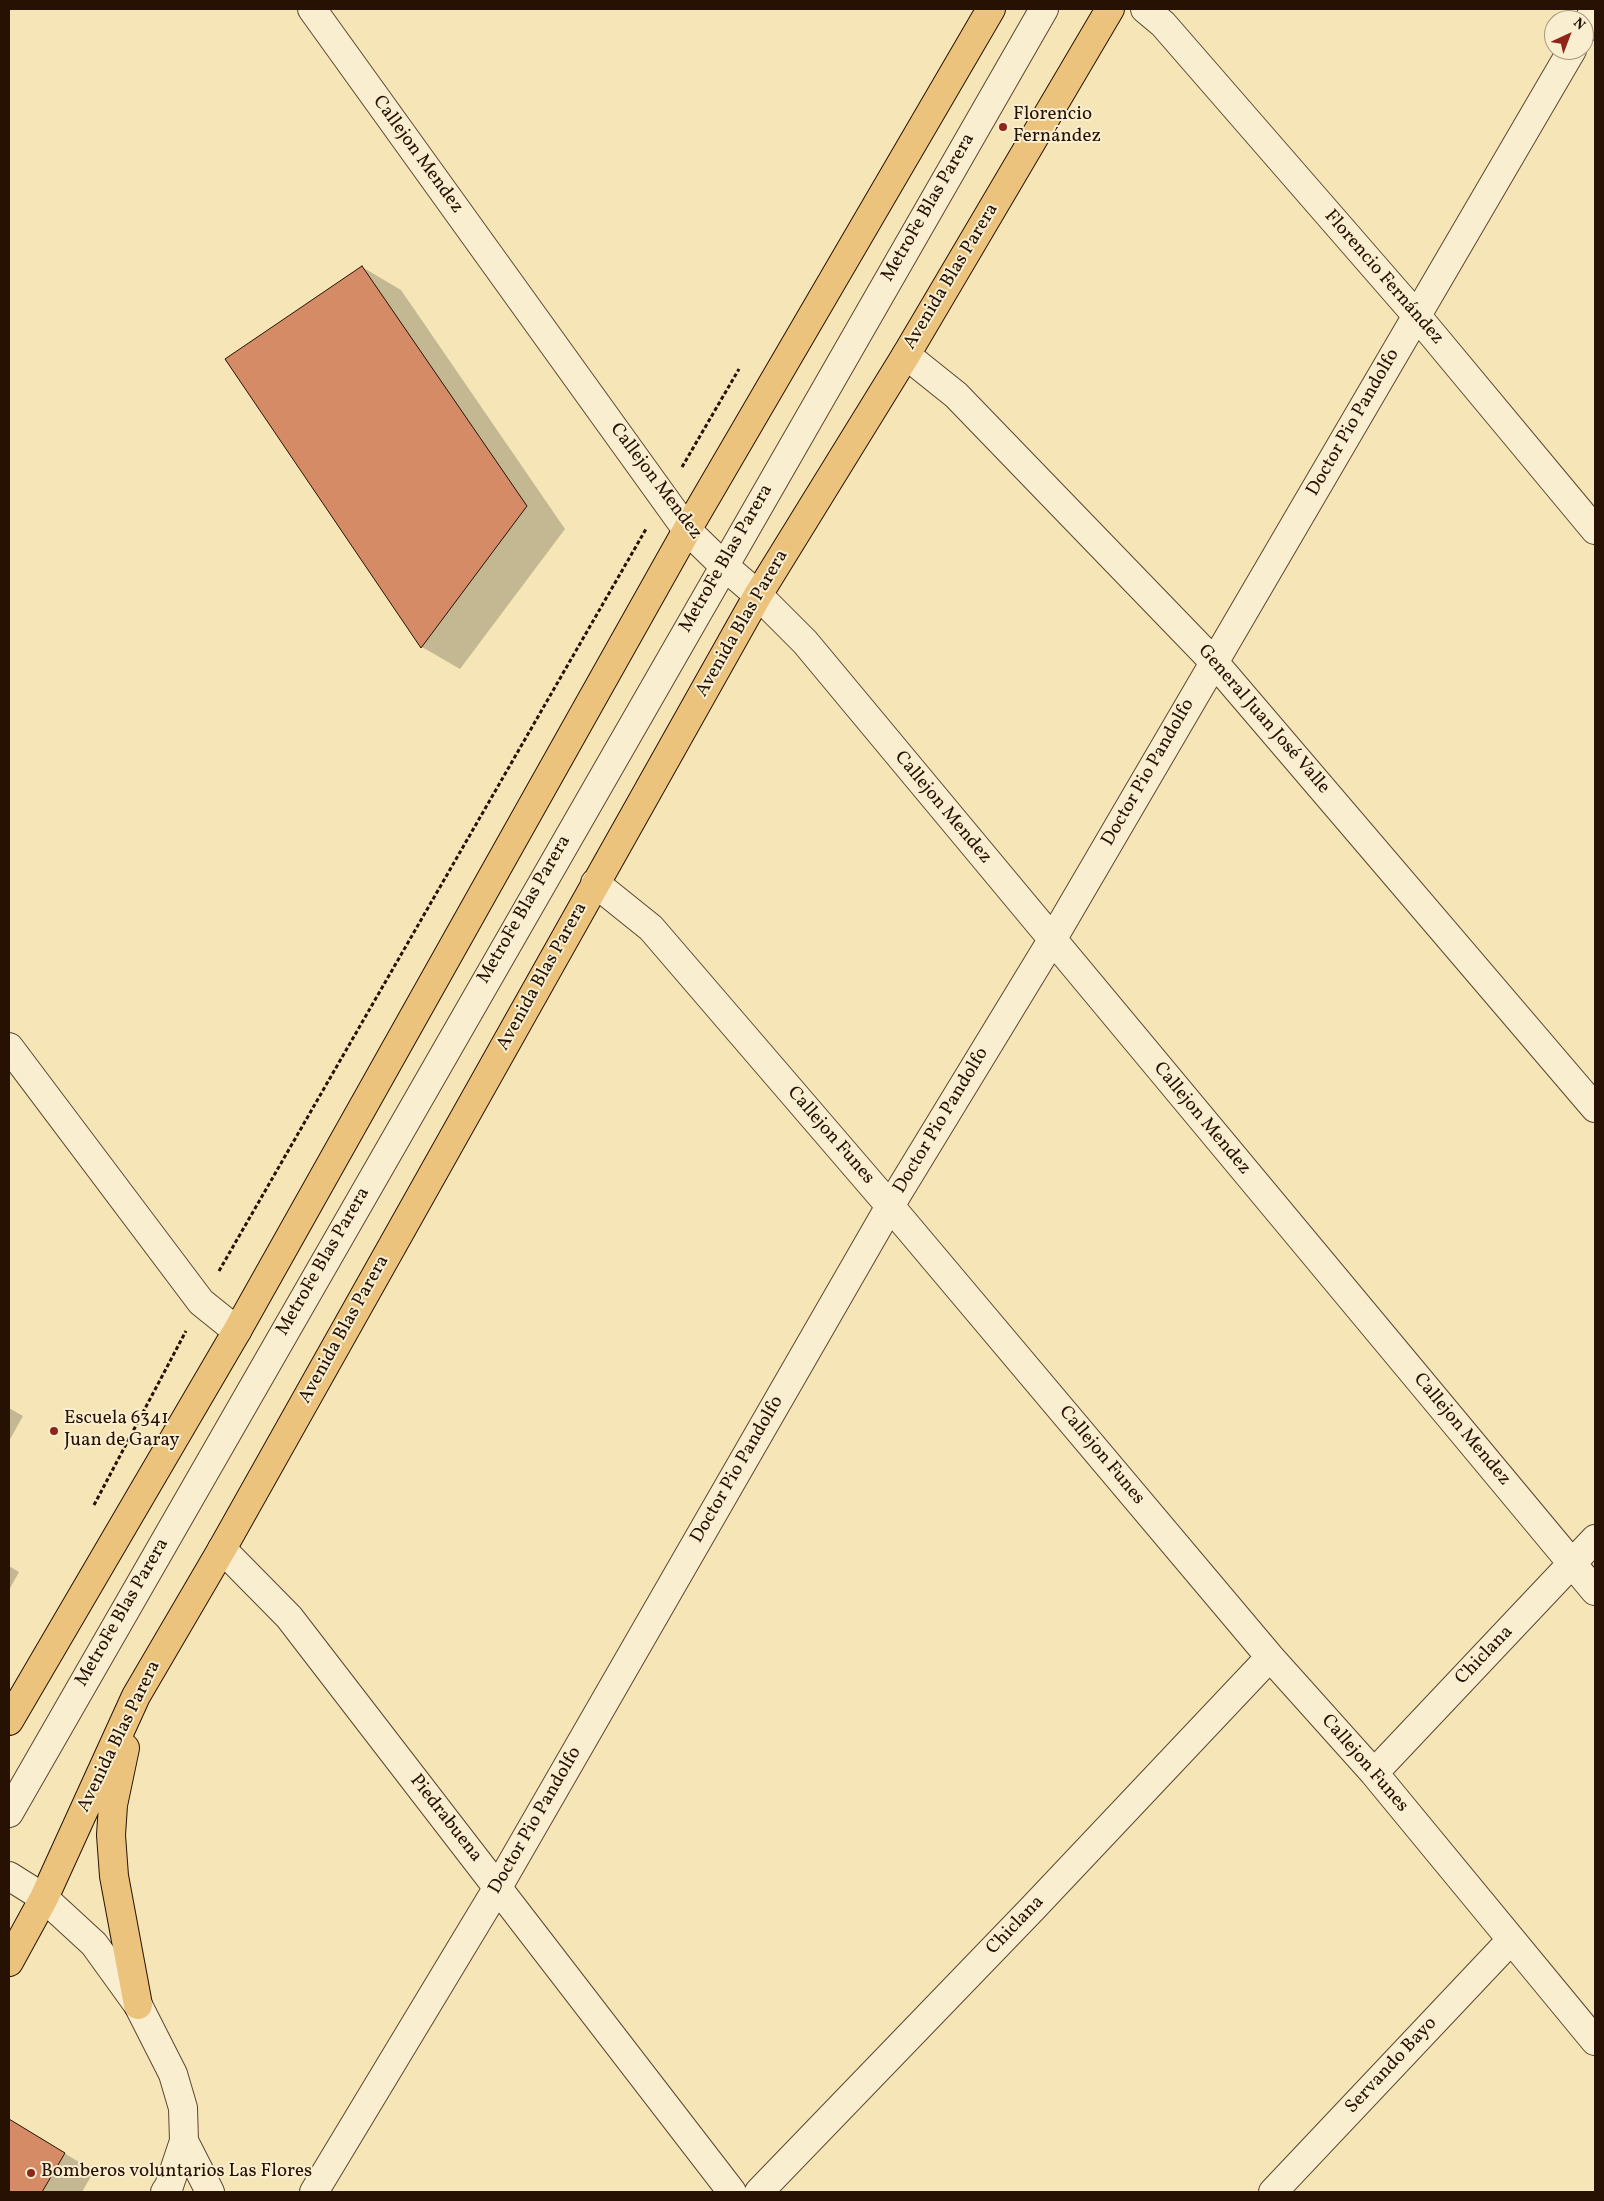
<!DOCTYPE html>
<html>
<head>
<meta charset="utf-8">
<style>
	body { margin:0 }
	#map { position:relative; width:1604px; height:2201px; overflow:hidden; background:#f6e6b7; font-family:Vollkorn,serif }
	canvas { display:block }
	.frame { position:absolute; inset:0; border:10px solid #271102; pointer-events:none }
	.north { position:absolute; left:1544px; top:10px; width:50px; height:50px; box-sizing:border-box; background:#f9efd0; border:1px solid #a5967e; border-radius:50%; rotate:43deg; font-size:14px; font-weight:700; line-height:20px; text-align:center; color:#271102 }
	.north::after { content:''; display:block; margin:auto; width:18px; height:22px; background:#8f2418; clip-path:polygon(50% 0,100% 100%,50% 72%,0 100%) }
</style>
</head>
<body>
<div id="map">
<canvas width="1604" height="2201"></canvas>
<div class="frame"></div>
<div class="north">N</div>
</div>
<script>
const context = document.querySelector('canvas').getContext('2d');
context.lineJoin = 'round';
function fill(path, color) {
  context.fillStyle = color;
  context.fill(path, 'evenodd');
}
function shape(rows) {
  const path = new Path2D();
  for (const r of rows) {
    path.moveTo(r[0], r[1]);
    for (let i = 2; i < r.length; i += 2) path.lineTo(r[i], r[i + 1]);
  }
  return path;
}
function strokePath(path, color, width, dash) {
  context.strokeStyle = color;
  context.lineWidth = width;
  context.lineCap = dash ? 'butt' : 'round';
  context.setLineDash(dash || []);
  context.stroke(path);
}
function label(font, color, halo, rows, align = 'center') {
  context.font = font + ' Vollkorn,serif';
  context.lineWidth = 4;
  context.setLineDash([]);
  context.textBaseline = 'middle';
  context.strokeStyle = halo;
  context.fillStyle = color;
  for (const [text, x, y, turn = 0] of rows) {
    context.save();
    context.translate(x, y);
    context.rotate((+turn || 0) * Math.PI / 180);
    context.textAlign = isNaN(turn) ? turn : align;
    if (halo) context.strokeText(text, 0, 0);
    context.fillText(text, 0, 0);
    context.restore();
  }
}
const shadow = shape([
	[362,267,401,290,565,529,460,669,422,647],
	[9,1408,23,1416,9,1441],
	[9,1566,19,1572,9,1590],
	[9,2120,94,2171,82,2192,9,2192]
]);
const building = shape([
	[362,266,527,506,421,648,225,359,362,266],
	[9,2119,65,2153,42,2192,9,2192,9,2119]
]);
const path = shape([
	[682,467,739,369],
	[219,1271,646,529],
	[94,1505,186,1331]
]);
const minor = shape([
	[312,9,687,530,723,565,758,595,805,642,1595,1591],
	[1145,9,1163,24,1417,316,1595,530],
	[1584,29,1595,9],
	[906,355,956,395,1214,662,1595,1108],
	[595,883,651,928,890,1206,1270,1657,1374,1773,1595,2041],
	[9,1047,201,1302,237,1331],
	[222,1549,289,1617,732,2192],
	[1374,1773,1595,1539],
	[9,1813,1044,9],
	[9,1876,44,1898,94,1944,138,2005,173,2074,183,2108,184,2141,169,2186,165,2192],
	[184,2141,210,2192],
	[314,2192,498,1887,890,1206,1052,940,1572,50],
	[759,2192,1032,1909,1270,1657],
	[1273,2192,1511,1940]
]);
const major = shape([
	[9,1721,237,1331,687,530,991,9],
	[125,1748,113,1805,111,1835,114,1876,138,2005],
	[9,1962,44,1898,136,1696,222,1549,758,595,906,355,1110,9]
]);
const markers = [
	[1003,127,5,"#8f2418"],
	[54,1431,5,"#8f2418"],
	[31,2173,5,"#8f2418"]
];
const poiNames = [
	["Florencio",1013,116],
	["Fernández",1013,138],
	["Escuela 6341",64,1420],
	["Juan de Garay",64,1442],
	["Bomberos voluntarios Las Flores",41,2173]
];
const streetNames = [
	["Callejon Mendez",417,155,54],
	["MetroFe Blas Parera",929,208,-60],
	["Avenida Blas Parera",952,277,-59],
	["Florencio Fernández",1383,278,49],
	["Doctor Pio Pandolfo",1354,423,-60],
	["Callejon Mendez",655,482,53],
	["MetroFe Blas Parera",727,559,-60],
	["Avenida Blas Parera",743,624,-60],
	["General Juan José Valle",1263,720,49],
	["Doctor Pio Pandolfo",1149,773,-60],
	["Callejon Mendez",942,808,50],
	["MetroFe Blas Parera",525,910,-60],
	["Avenida Blas Parera",543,977,-61],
	["Callejon Mendez",1201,1119,50],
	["Doctor Pio Pandolfo",942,1121,-59],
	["Callejon Funes",830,1136,49],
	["MetroFe Blas Parera",324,1262,-60],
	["Avenida Blas Parera",345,1330,-61],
	["Callejon Mendez",1461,1430,50],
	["Callejon Funes",1101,1456,50],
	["Doctor Pio Pandolfo",738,1470,-60],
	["MetroFe Blas Parera",123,1613,-60],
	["Chiclana",1485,1656,-46],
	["Avenida Blas Parera",120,1737,-64],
	["Callejon Funes",1364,1764,49],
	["Piedrabuena",445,1819,52],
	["Doctor Pio Pandolfo",536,1821,-60],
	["Chiclana",1016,1926,-46],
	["Servando Bayo",1392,2066,-47]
];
fill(shadow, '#0003');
fill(building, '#d48b66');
strokePath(building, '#271102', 1);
strokePath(minor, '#5b462f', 30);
strokePath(major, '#271102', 30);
strokePath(path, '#271102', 3, [4, 2.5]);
strokePath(minor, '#f9efd0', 28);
strokePath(major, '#ebc37c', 28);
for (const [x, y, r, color] of markers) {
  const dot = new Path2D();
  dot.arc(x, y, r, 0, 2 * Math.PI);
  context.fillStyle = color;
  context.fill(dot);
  strokePath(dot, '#f9efd0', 2);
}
label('19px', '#271102', '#f9efd0', poiNames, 'left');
label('19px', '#271102', '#f9efd0', streetNames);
</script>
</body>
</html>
